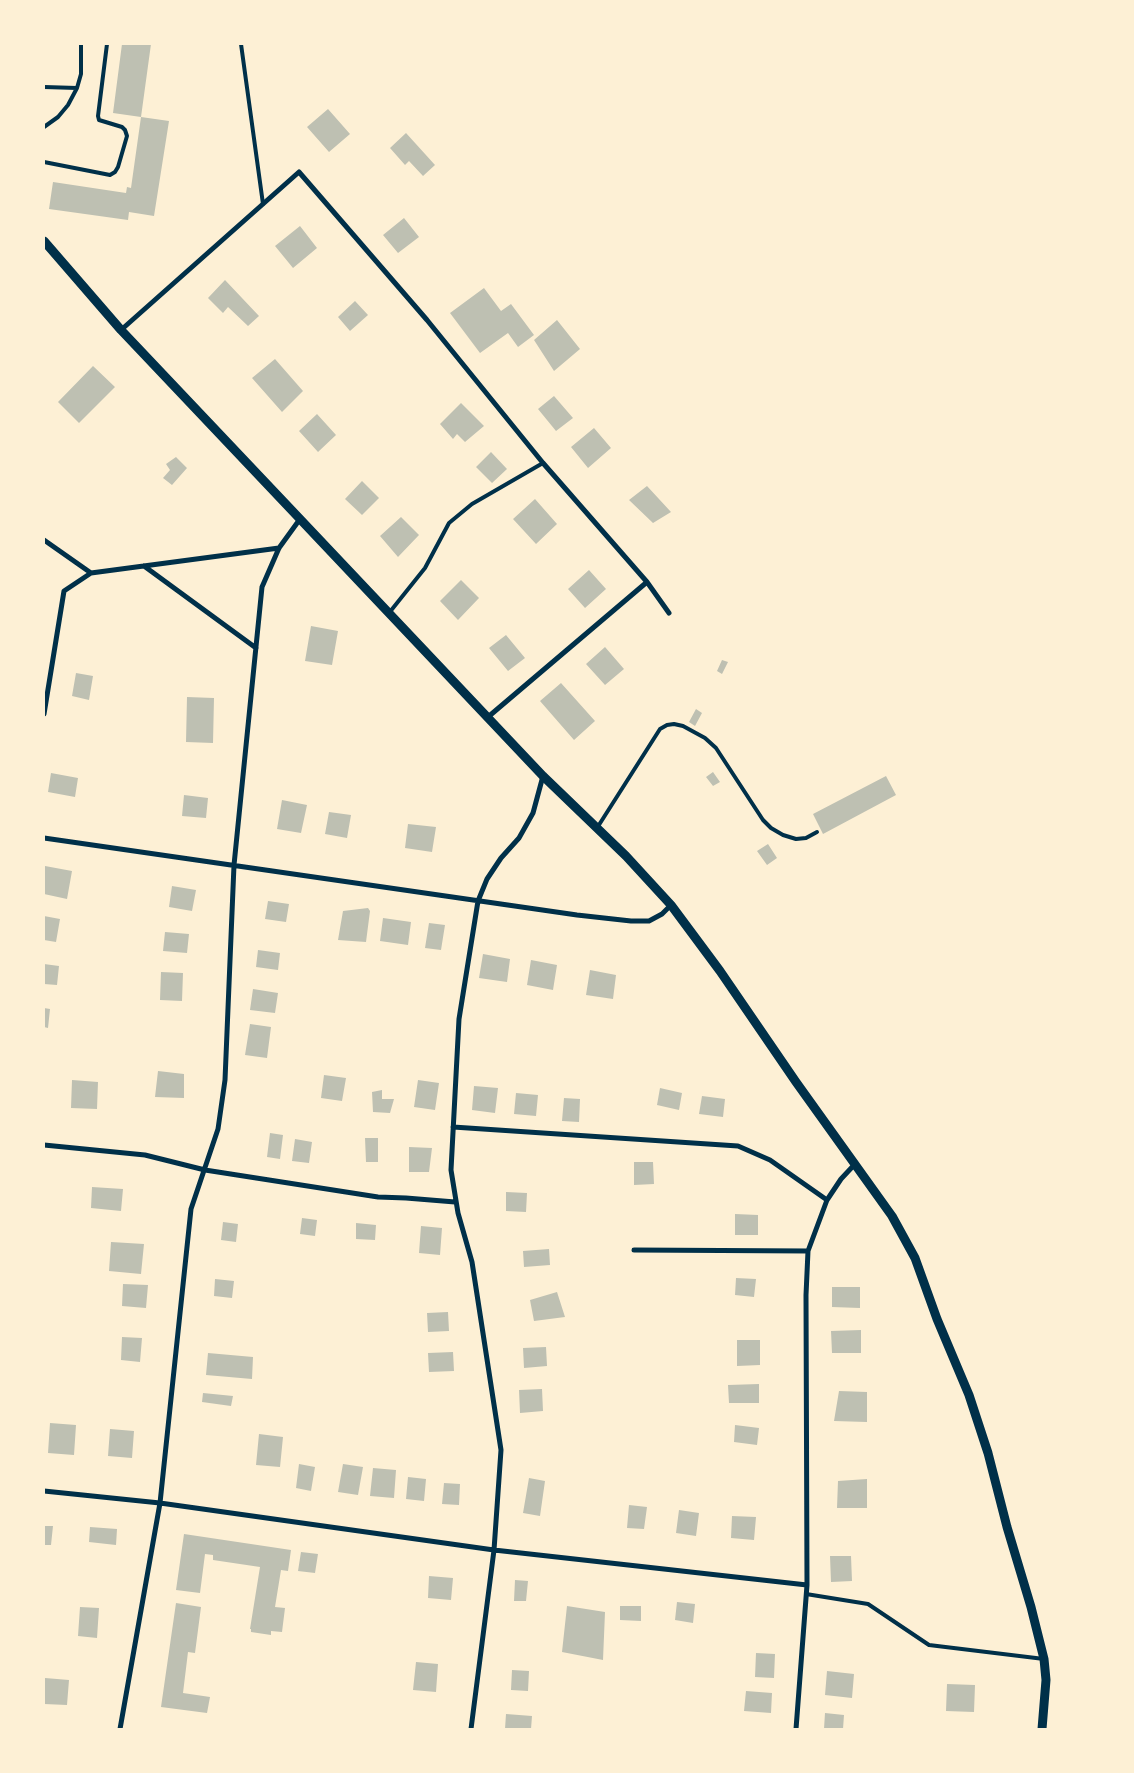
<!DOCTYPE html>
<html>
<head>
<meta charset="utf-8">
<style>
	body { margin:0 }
	#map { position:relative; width:1134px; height:1773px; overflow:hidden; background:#fdf0d5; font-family:Manrope,sans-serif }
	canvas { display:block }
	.frame { position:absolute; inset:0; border:45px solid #fdf0d5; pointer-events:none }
</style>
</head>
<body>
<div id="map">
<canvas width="1134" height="1773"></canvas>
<div class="frame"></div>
</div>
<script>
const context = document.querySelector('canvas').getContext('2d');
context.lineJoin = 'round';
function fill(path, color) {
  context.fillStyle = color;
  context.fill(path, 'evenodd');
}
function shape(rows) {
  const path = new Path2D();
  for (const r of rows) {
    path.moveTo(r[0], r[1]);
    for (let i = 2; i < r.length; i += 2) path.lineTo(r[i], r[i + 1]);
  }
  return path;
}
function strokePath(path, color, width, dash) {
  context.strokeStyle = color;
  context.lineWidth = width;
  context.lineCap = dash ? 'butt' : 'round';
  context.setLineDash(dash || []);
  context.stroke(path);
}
const building = shape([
	[122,44,151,44,141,117,113,113],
	[328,109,350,134,329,152,307,127],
	[141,117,169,121,154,216,129,212,128,220,49,209,53,182,126,193,127,187,131,188],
	[406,133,435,165,423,176,409,161,405,165,390,148],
	[404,218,419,237,398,253,383,235],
	[300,226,317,248,293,268,275,246],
	[225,280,259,316,248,326,228,307,223,313,208,298],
	[484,288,501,311,511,304,534,335,518,347,508,333,480,353,450,313],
	[355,301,368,315,350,331,338,317],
	[557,320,580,349,554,371,534,340],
	[275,359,303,391,282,412,252,378],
	[93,366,115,387,79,423,58,402],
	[554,396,573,418,556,431,538,409],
	[461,403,484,426,465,442,457,434,453,439,440,424],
	[317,414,336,435,318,452,299,431],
	[594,428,611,448,588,468,571,447],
	[491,452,507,469,492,483,476,467],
	[176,457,187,468,172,485,163,478,170,470,166,464],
	[362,481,379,498,362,515,345,499],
	[647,486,671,512,653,523,629,500],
	[535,499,557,524,536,544,513,519],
	[401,517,419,535,398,557,380,536],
	[589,570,606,589,585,608,568,589],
	[461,580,479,598,458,620,440,601],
	[311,626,338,631,332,665,305,661],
	[506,635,525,658,508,671,489,648],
	[605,647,624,669,605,685,586,664],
	[722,660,728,662,722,674,717,671],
	[76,673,93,676,89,700,72,696],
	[561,683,595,721,574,740,540,701],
	[187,697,214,698,213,743,186,742],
	[696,709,702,713,695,726,689,722],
	[713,772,720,782,713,786,706,777],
	[51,773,78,778,75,797,48,792],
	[886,776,896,795,823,834,813,814],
	[184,795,208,798,206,818,182,816],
	[282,800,307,805,301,833,277,829],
	[329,812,351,815,347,838,325,834],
	[408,824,436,827,432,852,405,848],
	[768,844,777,858,767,865,757,851],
	[45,866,72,871,67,899,44,894],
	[172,886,196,890,192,911,169,907],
	[268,901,289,904,286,922,265,919],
	[368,908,370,911,366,942,338,940,343,911],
	[44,916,60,919,56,942,44,940],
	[383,918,411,922,408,945,380,941],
	[429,923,445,925,441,950,425,948],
	[165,932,189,934,187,953,163,951],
	[258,950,280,953,278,970,256,967],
	[483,954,510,959,507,982,479,978],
	[531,960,557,965,553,990,527,985],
	[44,964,59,966,57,985,44,984],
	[590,970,616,975,613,999,586,995],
	[161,972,183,973,182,1001,160,1000],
	[253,989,278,993,275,1013,250,1010],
	[44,1008,50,1009,48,1028,44,1027],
	[250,1024,271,1027,267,1058,245,1055],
	[158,1071,184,1074,184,1098,155,1097],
	[324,1075,346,1078,342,1101,321,1098],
	[72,1080,98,1082,97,1109,71,1108],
	[418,1080,439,1083,435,1110,414,1107],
	[474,1086,498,1088,495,1113,472,1110],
	[660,1088,682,1093,679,1110,657,1105],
	[382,1090,382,1099,394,1099,390,1113,373,1112,372,1092],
	[516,1093,538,1095,536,1116,514,1114],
	[702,1096,725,1099,723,1117,699,1114],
	[564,1098,580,1099,579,1122,562,1121],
	[270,1133,283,1135,280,1159,267,1157],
	[365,1138,378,1138,378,1162,366,1162],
	[295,1139,312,1142,309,1163,292,1161],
	[409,1147,432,1148,429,1172,409,1172],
	[634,1162,653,1162,654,1184,634,1185],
	[92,1187,123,1189,121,1211,91,1208],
	[506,1192,527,1193,526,1212,506,1211],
	[735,1214,758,1215,758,1235,735,1235],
	[302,1218,317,1220,315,1236,300,1234],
	[223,1222,238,1224,236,1242,221,1240],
	[356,1223,376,1225,375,1240,356,1239],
	[421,1226,442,1228,440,1255,419,1253],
	[111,1242,144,1244,141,1274,109,1271],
	[549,1249,550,1265,524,1267,523,1251],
	[736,1278,756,1279,754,1297,735,1295],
	[215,1279,234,1281,232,1298,214,1296],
	[123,1284,148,1285,146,1308,122,1306],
	[832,1287,860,1287,860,1308,832,1307],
	[557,1292,565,1317,534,1321,530,1300],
	[448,1312,449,1331,428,1332,427,1313],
	[861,1330,861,1353,832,1353,831,1331],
	[122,1337,142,1338,140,1362,121,1360],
	[737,1340,760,1340,760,1365,737,1366],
	[546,1347,547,1366,524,1368,523,1348],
	[453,1352,454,1371,429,1372,428,1353],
	[208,1353,253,1357,252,1379,206,1375],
	[759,1384,759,1403,729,1403,728,1385],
	[542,1389,543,1411,520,1413,519,1390],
	[839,1391,867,1392,867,1422,834,1421],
	[203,1393,233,1396,231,1406,202,1402],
	[50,1423,76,1425,74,1455,48,1453],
	[735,1425,759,1428,757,1445,734,1442],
	[110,1429,134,1431,132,1458,108,1456],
	[259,1434,283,1437,280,1467,256,1465],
	[299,1464,315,1467,311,1491,296,1488],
	[343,1464,363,1467,358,1495,338,1492],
	[373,1468,396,1470,394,1498,370,1496],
	[408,1477,426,1479,424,1501,406,1499],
	[529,1478,545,1481,540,1516,523,1513],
	[867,1479,867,1508,837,1508,838,1481],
	[444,1483,460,1484,459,1505,442,1504],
	[629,1505,647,1507,644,1529,627,1528],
	[679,1510,699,1513,696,1536,676,1533],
	[732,1516,756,1517,754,1540,731,1538],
	[44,1526,53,1526,51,1545,44,1545],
	[90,1527,117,1529,116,1545,89,1542],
	[184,1534,291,1550,288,1571,281,1570,275,1607,285,1608,282,1632,271,1631,271,1635,251,1632,251,1629,250,1629,260,1567,213,1560,213,1555,205,1554,200,1593,176,1590],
	[301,1552,318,1554,315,1573,298,1571],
	[830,1556,851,1556,852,1581,831,1582],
	[429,1576,453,1578,451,1600,428,1598],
	[515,1580,528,1581,526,1601,514,1601],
	[677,1602,695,1604,693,1623,675,1620],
	[176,1603,201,1607,195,1653,188,1652,183,1693,210,1697,207,1713,161,1707],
	[567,1606,605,1612,603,1660,562,1652],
	[620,1606,641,1606,641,1621,620,1620],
	[80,1607,99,1608,97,1638,78,1636],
	[756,1653,775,1654,774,1678,755,1677],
	[416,1662,438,1664,436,1692,413,1690],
	[512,1670,529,1671,528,1691,511,1690],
	[827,1671,854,1674,852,1698,825,1695],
	[45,1678,69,1680,67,1705,44,1704],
	[947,1684,975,1685,974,1712,946,1711],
	[746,1691,772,1693,771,1713,744,1711],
	[825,1713,844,1715,843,1729,824,1729],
	[506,1714,532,1716,531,1729,505,1729]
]);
const service = shape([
	[241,44,263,204],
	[44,87,77,88],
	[44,127,58,117,68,105,77,88,81,74,81,44],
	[44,162,110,175,115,172,118,167,127,136,125,130,122,127,99,120,98,116,107,44],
	[389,613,425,568,449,523,472,504,543,463],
	[597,828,660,729,667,725,674,724,683,726,705,738,716,748,763,820,771,828,783,835,796,839,806,838,817,832],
	[806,1594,868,1604,929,1645,1044,1659]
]);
const minor = shape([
	[121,330,299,172,427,320,543,463,647,582,669,613],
	[44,540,91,573,279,548],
	[144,566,256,648],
	[44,714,64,591,91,573],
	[488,717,647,582],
	[44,838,577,915,631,921,649,921,662,914,671,905],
	[453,1127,738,1146,770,1160,827,1200],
	[44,1145,145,1155,205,1170,378,1197,406,1198,455,1202],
	[634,1250,808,1251],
	[44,1491,160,1503,494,1550,807,1585],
	[120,1729,160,1503,191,1209,218,1129,225,1080,234,865,262,587,279,548,300,519],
	[471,1729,494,1550,501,1450,472,1262,458,1213,451,1170,459,1019,478,901,487,879,501,858,519,838,533,813,543,776],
	[796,1729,807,1585,806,1295,808,1251,827,1200,841,1179,855,1164]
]);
const tertiary = shape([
	[44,241,121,330,300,519,543,776,626,856,671,905,720,971,796,1082,892,1216,915,1258,937,1319,969,1395,988,1453,1007,1527,1031,1607,1044,1659,1046,1680,1042,1729]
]);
fill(building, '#bec0b2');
strokePath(service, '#003049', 4);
strokePath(minor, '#003049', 5);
strokePath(tertiary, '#003049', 9);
</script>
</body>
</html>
